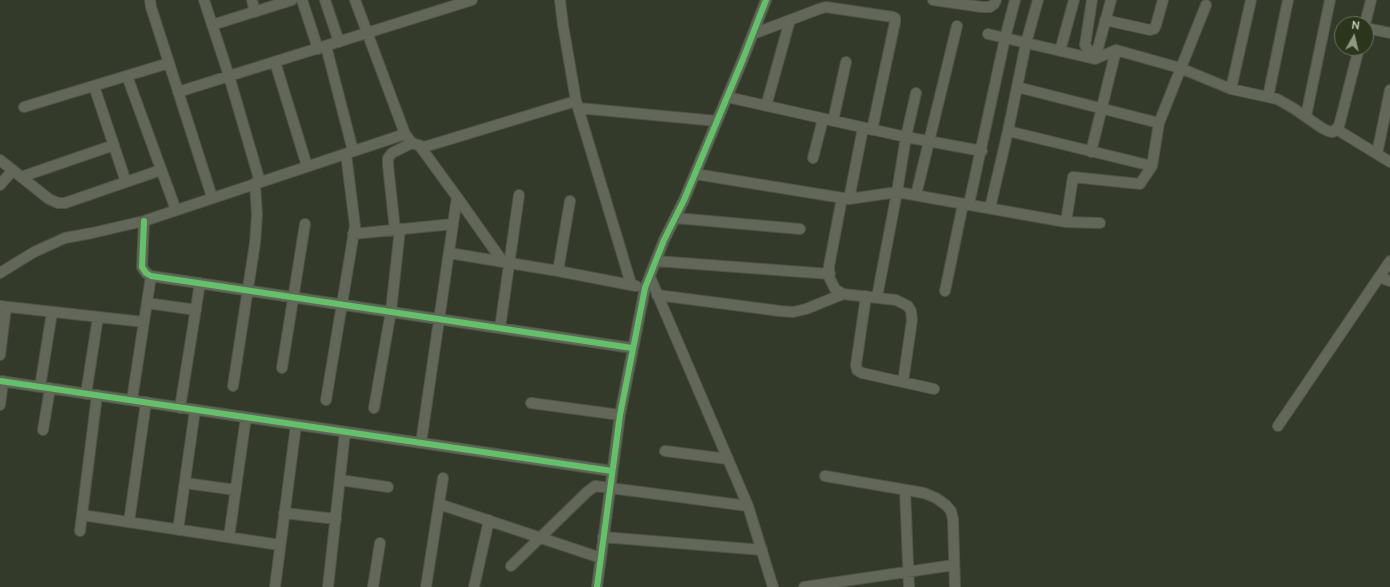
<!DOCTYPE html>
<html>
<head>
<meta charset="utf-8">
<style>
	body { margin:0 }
	#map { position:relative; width:1390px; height:587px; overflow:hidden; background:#343a29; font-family:Ubuntu,sans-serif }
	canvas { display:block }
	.north { position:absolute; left:1334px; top:16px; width:40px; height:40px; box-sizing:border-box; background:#2b351c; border:1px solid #677158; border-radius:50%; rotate:8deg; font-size:11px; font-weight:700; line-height:16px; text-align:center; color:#c0cab3 }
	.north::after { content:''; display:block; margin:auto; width:14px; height:18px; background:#8f9883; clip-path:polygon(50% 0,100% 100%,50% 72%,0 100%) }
</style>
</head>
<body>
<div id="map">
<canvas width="1390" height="587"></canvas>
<div class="north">N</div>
</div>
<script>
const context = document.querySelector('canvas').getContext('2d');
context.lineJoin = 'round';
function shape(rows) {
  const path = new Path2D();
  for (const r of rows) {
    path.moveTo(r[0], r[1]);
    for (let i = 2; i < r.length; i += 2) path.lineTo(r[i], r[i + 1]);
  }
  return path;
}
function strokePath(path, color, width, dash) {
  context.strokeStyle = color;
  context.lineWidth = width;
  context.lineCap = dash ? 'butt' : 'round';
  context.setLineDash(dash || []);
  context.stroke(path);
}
const street = shape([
	[150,0,151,7,212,197],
	[204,0,229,76,260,182],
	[252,0,255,12],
	[302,0,318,49],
	[325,0,339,42],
	[355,0,405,134,412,143,424,147,576,101],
	[560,0,563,25,576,101,631,284],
	[933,0,982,7,990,7,994,4,996,0],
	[1092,0,1085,45,1095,59],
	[1105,20,1150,30,1154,29,1156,25,1163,0],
	[1365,24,1371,0],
	[212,25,292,0],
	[1366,28,1390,33],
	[753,34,819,9,826,7,893,17,895,18,895,22,872,130],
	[988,34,1095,59,1116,50,1180,68,1231,89,1277,99,1293,108,1322,128,1328,131,1333,132,1339,126,1359,48],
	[326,46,353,151],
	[1060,51,1074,0],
	[1095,59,1111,0],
	[275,62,307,166],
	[127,76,176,210],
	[94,86,126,182],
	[1017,87,1159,123],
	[1231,89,1251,0],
	[178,92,472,0],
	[727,97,906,137,982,151],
	[1268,97,1288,0],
	[766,106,790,20],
	[24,107,169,63],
	[578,108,717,121],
	[1306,116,1330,0],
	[833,121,846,62],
	[1336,129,1390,162],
	[1008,131,1152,166],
	[419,145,457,197,503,262],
	[1091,152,1116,50],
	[1377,154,1390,90],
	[813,158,823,119],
	[0,160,49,199,58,203,65,203,161,170],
	[695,174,849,199,897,192,1066,222,1100,223],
	[21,177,114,145],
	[0,185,13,170],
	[916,195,957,26],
	[842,198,829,266,829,277,835,289,843,294,896,300,908,306,911,311,912,320,903,382],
	[849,199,863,128],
	[969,204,1005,38,1015,0],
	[990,208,1008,131,1026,43,1038,0],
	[675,218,800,229],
	[144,221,142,267,146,273,151,276,632,348],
	[1066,222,1073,177,1140,184,1152,166,1159,123,1206,5],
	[395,230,388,165,388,158,392,153,412,143],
	[353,234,453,224],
	[449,253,558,271,636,286],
	[656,261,830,274],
	[558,271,570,201],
	[0,273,34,252,65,238,92,233,144,221,405,134],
	[650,277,748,506,773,587],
	[1379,277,1390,281],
	[945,291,963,204],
	[657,295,780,311,793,312,806,309,843,294],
	[866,296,856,365,857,370,862,373,934,389],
	[877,297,897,192,906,137,916,93],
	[147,303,196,310],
	[0,306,144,322],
	[500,328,519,195],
	[0,355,6,307],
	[282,368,305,224],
	[0,381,612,471],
	[233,386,255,243,257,215,255,183],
	[40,387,52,312],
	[86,394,98,317],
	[132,400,151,276],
	[326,400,355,226,346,154],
	[531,403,620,415],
	[0,405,3,381],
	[180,408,200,283],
	[374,408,391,311,400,229],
	[1278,426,1390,261],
	[43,430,50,388],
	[421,443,457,197],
	[665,451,728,459],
	[825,476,924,493,936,498,946,505,951,511,953,519,955,587],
	[340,480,388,487],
	[185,483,236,490],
	[905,490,909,587],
	[439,504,601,558],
	[284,513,336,519],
	[82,515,280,545],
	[129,522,146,402],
	[178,530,195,410],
	[80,531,97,395],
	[229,537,246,417],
	[603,537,762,550],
	[511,566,587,492,595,486,748,506],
	[275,587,296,425],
	[328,587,345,432],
	[373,587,380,543],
	[426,587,443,478],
	[474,587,489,520],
	[597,587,620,415,645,288,664,240,684,200,743,59,766,0],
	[804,587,954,565]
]);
const cycleway = shape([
	[144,221,142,267,146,273,151,276,632,348],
	[0,381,612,471],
	[597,587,620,415,645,288,664,240,684,200,743,59,766,0]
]);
strokePath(street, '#4f5448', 12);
strokePath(street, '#62675a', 10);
strokePath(cycleway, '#61c268', 6);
</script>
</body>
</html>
